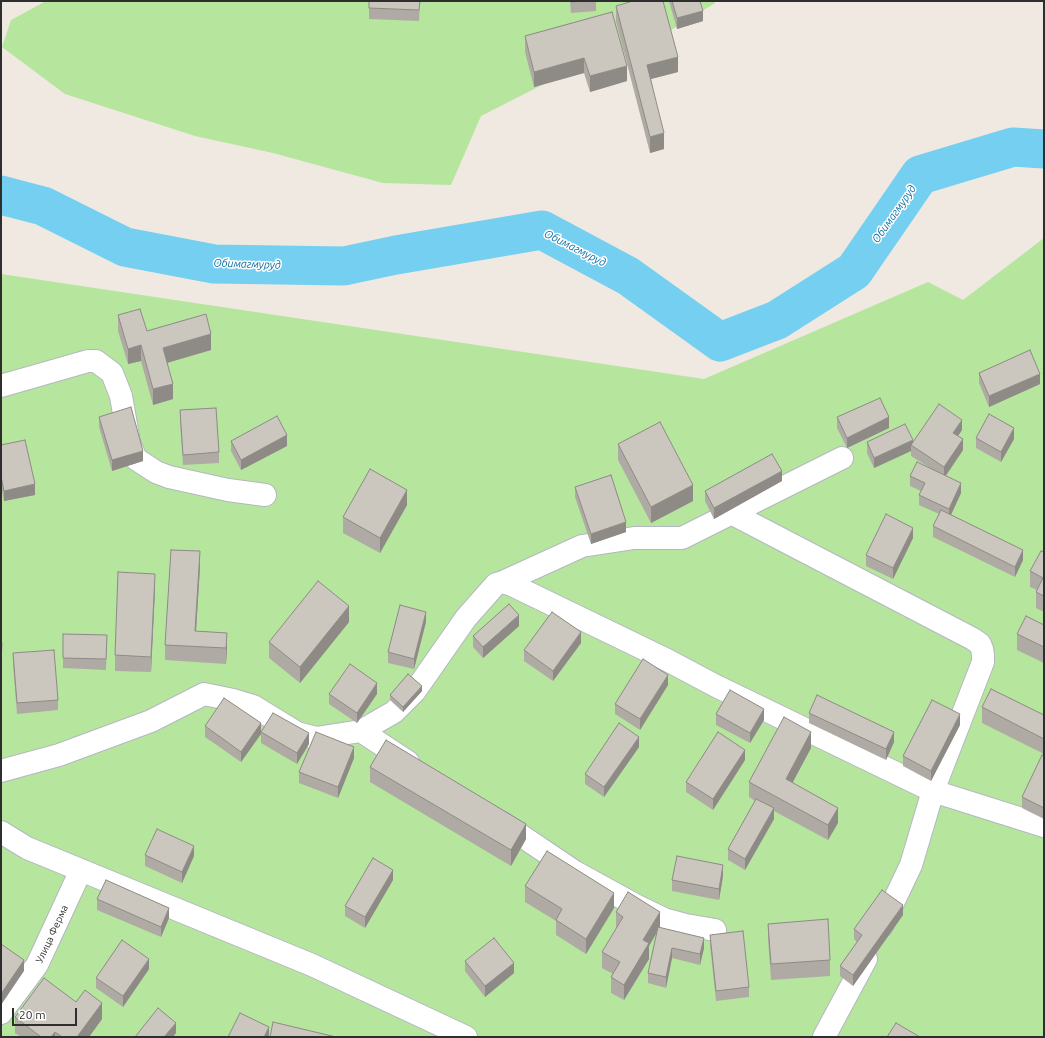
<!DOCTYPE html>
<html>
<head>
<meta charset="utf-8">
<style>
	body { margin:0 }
	#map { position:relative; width:1045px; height:1038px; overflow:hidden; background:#efe9e1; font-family:Ubuntu,sans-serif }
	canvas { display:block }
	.frame { position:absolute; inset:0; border:2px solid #2e2e2e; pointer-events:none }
	.scale { position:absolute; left:12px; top:1008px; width:65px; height:18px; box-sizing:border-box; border:2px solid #2e2e2e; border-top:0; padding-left:5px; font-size:12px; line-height:14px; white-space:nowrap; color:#2e2e2e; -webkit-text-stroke:3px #fff; paint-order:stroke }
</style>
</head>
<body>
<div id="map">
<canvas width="1045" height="1038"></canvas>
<div class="frame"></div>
<div class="scale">20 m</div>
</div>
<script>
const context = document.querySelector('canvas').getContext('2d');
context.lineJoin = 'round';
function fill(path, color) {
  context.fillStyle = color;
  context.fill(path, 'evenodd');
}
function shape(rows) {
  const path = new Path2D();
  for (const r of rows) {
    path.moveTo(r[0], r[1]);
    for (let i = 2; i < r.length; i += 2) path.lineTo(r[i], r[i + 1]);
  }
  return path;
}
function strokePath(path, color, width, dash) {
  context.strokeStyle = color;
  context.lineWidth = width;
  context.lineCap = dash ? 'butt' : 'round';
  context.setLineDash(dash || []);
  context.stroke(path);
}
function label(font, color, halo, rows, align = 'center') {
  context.font = font + ' Ubuntu,sans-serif';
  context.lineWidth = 3;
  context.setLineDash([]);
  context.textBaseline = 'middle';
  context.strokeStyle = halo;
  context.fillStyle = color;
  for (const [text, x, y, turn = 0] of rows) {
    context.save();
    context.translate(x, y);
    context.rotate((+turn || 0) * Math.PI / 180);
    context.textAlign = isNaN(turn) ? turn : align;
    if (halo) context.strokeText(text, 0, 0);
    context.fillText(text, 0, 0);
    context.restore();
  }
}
const green = shape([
	[46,1,715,1,715,3,647,45,599,56,481,116,451,185,383,183,273,153,195,136,65,94,2,47,11,20],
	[1044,238,1044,1037,1,1037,1,274,704,379,928,282,963,300]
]);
const river = shape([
	[1,195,43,206,125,247,214,264,344,266,396,255,542,230,628,276,720,342,777,320,854,271,920,175,1013,147,1044,149]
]);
const minor = shape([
	[1,386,88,361,96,361,112,373,121,396,129,442,136,459,156,472,169,477,228,490,265,495],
	[731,513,973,639,980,644,982,649,983,655,983,662,933,791,911,865,882,926],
	[503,582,582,546,634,538,682,538,842,458],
	[361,731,408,762],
	[1,771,59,755,151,721,204,694,233,700,253,706,297,733,316,738,361,731,394,712,415,691,466,618,496,584,503,582,512,585,667,660,716,686,933,791,1044,826],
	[501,822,575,872,637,906,664,919,686,925,715,930],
	[1,832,27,848,312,965,466,1037],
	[1,1013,37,965,81,870],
	[824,1037,866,959]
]);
const wall = shape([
	[369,1,420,1,419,21,369,19],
	[570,1,596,1,596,11,571,13],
	[669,1,700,1,703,21,677,29],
	[616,6,678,72,651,79,664,149,650,153,616,21],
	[612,12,627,81,590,92,584,73,534,87,525,52,525,36],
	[118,315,147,331,211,350,167,363,173,399,153,405,141,361,128,364,118,331],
	[979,373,1040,384,989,407,979,383],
	[180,410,219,452,219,463,183,465,180,421],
	[99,417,143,461,112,471,99,427],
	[837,417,889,428,847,448,837,428],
	[962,430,958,436,963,450,946,476,961,493,951,515,1023,560,1015,577,933,537,933,526,939,514,919,505,919,495,921,491,910,486,910,476,930,468,911,456,911,451,874,468,867,453,867,442,913,444],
	[976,438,1014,439,1001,462,976,448],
	[231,441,287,446,241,470,231,451],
	[618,444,693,501,651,523,618,460],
	[1,445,35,495,4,501,1,486],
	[782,481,714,519,705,501,705,491],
	[575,487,626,532,591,544,575,497],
	[407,505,380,553,343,533,343,517],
	[913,538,893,579,866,566,866,555],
	[1044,552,1044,612,1036,608,1036,592,1037,590,1030,587,1030,571],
	[200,567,196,631,227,633,226,664,165,660,165,645],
	[155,589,151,672,115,671,115,655],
	[349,622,300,683,269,658,269,642],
	[426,622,414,669,388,663,388,652],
	[1044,625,1044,663,1017,650,1017,634],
	[519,626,483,658,473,647,473,636],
	[63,634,107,635,106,670,63,668],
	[581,643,553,681,524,661,524,650],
	[13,653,58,700,58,710,17,714,13,664],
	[668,685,640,730,615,714,615,704],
	[422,691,403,712,390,700,390,695],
	[329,694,377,694,357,723,329,704],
	[982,707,1044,715,1044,754,982,723],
	[809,713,894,742,886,760,809,723],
	[716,714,764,720,750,743,716,725],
	[960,725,931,781,903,766,903,756],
	[205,726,261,734,241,762,205,737],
	[261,732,309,744,297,764,261,743],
	[639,747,604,797,585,784,585,774],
	[811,748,792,783,838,823,828,840,774,811,774,819,745,870,728,860,728,849,755,801,749,797,749,782],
	[1044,756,1044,819,1022,808,1022,797],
	[354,758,338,798,299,783,299,772],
	[745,760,713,810,686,792,686,782],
	[370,767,526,839,511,866,370,782],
	[145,855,194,856,182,883,145,866],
	[723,876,719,900,672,891,672,880],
	[393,880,365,928,345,916,345,906],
	[525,886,614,908,586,954,556,935,556,921,525,902],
	[97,899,169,918,161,937,97,910],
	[616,912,660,927,660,928,704,948,700,965,672,958,666,988,648,983,648,973,657,932,649,946,649,959,624,1000,611,993,611,977,613,974,602,968,602,952,617,928,616,928],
	[903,915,853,986,840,976,840,966,857,942,854,939,854,929],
	[768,924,830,960,830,976,771,980,768,939],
	[710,935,749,987,749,997,716,1001,710,945],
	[465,961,514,973,485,997,465,971],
	[149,969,123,1007,96,988,96,978],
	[76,1002,102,1019,89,1037,21,1037,15,1033,15,1017]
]);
const shadedWall = shape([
	[703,11,703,21,677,29,677,18],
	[678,57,678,72,647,80,647,65],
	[584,58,584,73,534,87,534,72],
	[627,66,627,81,590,92,590,76],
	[664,133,664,149,650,153,650,137],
	[211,334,211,350,163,364,163,348],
	[141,345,141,361,128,364,128,349],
	[1040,374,1040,384,989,407,989,396],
	[173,384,173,399,153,405,153,389],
	[889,417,889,428,847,448,847,438],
	[962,420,962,430,953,443,953,433],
	[1014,428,1014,439,1001,462,1001,452],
	[287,435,287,446,241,470,241,460],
	[963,439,963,450,944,478,944,467],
	[913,440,913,446,911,445,911,451,874,468,874,458],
	[143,451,143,461,112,471,112,460],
	[782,471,782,481,714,519,714,508],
	[961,483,961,493,949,519,949,509],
	[35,484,35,495,4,501,4,491],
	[693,485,693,501,651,523,651,507],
	[407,490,407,505,380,553,380,538],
	[626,522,626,532,591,544,591,534],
	[913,528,913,538,893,579,893,568],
	[1023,550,1023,560,1015,577,1015,567],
	[200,551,200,567,195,647,195,631],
	[155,574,155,589,151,672,151,657],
	[349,606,349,622,300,683,300,667],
	[426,612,426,622,414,669,414,659],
	[519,615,519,626,483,658,483,647],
	[581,632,581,643,553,681,553,671],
	[227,633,227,649,226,664,226,648],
	[2,643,2,659,1,675,1,660],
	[668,675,668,685,640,730,640,719],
	[377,683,377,694,357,723,357,713],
	[422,686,422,691,403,712,403,707],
	[764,709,764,720,750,743,750,733],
	[960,714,960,725,931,781,931,771],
	[261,723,261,734,241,762,241,752],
	[811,732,811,748,786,795,786,779],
	[894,732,894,742,886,760,886,749],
	[309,733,309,744,297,764,297,753],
	[639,737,639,747,604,797,604,787],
	[354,747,354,758,338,798,338,787],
	[745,750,745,760,713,810,713,799],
	[774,808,774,819,745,870,745,859],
	[838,808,838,823,828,840,828,825],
	[526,824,526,839,511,866,511,850],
	[194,846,194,856,182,883,182,872],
	[723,865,723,876,719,900,719,889],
	[393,870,393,880,365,928,365,917],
	[614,893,614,908,586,954,586,939],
	[903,905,903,915,853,986,853,975],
	[169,908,169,918,161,937,161,927],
	[660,912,660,927,649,946,649,959,624,1000,624,985,643,940],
	[704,938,704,948,700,965,700,954],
	[672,948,672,958,666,988,666,977],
	[149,959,149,969,123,1007,123,996],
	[24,960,24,971,1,1005,1,994],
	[514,963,514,973,485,997,485,986],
	[102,1003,102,1019,89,1037,77,1037],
	[176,1023,176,1033,173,1037,164,1037],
	[269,1027,269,1037,264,1037],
	[55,1032,55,1037,51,1037]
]);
const building = shape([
	[369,1,420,1,419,10,369,8,369,1],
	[571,1,585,1,571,2,571,1],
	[633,1,663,1,678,57,647,65,664,133,650,137,616,6,633,1],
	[672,1,700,1,703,11,677,18,672,1],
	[612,12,627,66,590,76,584,58,534,72,525,36,612,12],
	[140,309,147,331,206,314,211,334,163,348,173,384,153,389,141,345,128,349,118,315,140,309],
	[1030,350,1040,374,989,396,979,373,1030,350],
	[880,398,889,417,847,438,837,417,880,398],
	[939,404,962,420,953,433,963,439,944,467,911,445,939,404],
	[131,407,143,451,112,460,99,417,131,407],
	[216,408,219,452,183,455,180,410,216,408],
	[989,414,1014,428,1001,452,976,438,989,414],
	[277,416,287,435,241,460,231,441,277,416],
	[660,422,693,485,651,507,618,444,660,422],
	[905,424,913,440,874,458,867,442,905,424],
	[25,440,35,484,4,491,1,476,1,445,25,440],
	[772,454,782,471,714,508,705,491,772,454],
	[917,462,961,483,949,509,919,495,925,483,910,476,917,462],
	[370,469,407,490,380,538,343,517,370,469],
	[611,475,626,522,591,534,575,487,611,475],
	[941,510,1023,550,1015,567,933,526,941,510],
	[886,514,913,528,893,568,866,555,886,514],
	[171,550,200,551,195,631,227,633,226,648,165,645,171,550],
	[1041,551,1044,552,1044,596,1036,592,1043,578,1030,571,1041,551],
	[118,572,155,574,151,657,115,655,118,572],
	[318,581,349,606,300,667,269,642,318,581],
	[509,604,519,615,483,647,473,636,509,604],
	[400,605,426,612,414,659,388,652,400,605],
	[552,612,581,632,553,671,524,650,552,612],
	[1026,616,1044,625,1044,647,1017,634,1026,616],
	[63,634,107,635,106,659,63,658,63,634],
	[1,643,2,643,1,660,1,643],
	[54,650,58,700,17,703,13,653,54,650],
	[643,659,668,675,640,719,615,704,643,659],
	[350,664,377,683,357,713,329,694,350,664],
	[408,674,422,686,403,707,390,695,408,674],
	[991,689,1044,715,1044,739,982,707,991,689],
	[730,690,764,709,750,733,716,714,730,690],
	[817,695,894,732,886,749,809,713,817,695],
	[224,698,261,723,241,752,205,726,224,698],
	[932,700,960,714,931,771,903,756,932,700],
	[273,713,309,733,297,753,261,732,273,713],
	[784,717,811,732,786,779,838,808,828,825,749,782,784,717],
	[619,723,639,737,604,787,585,774,619,723],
	[316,732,354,747,338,787,299,772,316,732],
	[718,732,745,750,713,799,686,782,718,732],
	[386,740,526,824,511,850,370,767,386,740],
	[1042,755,1044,756,1044,808,1022,797,1042,755],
	[756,799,774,808,745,859,728,849,756,799],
	[157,829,194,846,182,872,145,855,157,829],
	[547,851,614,893,586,939,556,920,562,909,525,886,547,851],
	[677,856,723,865,719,889,672,880,677,856],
	[373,858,393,870,365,917,345,906,373,858],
	[106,880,169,908,161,927,97,899,106,880],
	[882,890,903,905,853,975,840,966,862,935,854,929,882,890],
	[628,892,660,912,643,940,649,943,624,985,611,977,620,962,602,952,623,917,616,912,628,892],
	[828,919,830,960,771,964,768,924,828,919],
	[658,927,704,938,700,954,672,948,666,977,648,973,658,927],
	[743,931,749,987,716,991,710,935,743,931],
	[494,938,514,963,485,986,465,961,494,938],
	[122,940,149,959,123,996,96,978,122,940],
	[1,944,24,960,1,994,1,944],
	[44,978,76,1002,85,990,102,1003,77,1037,62,1037,55,1032,51,1037,41,1037,15,1017,44,978],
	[158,1008,176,1023,164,1037,135,1037,158,1008],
	[240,1013,269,1027,264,1037,228,1037,240,1013],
	[273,1022,336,1037,270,1037,273,1022],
	[896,1023,920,1037,887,1037,896,1023]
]);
const streetNames = [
	["Улица Ферма",52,934,-65]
];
const waterNames = [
	["Обимагмуруд",894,214,-55],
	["Обимагмуруд",575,248,27],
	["Обимагмуруд",247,264,2]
];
fill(green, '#b6e59e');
strokePath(river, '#75cff0', 39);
strokePath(minor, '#b4b7c1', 24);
strokePath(minor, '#fff', 22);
fill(wall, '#afaba4');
fill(shadedWall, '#8e8b86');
fill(building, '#cbc7bf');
strokePath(building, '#8e8b86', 1);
label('10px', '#2e2e2e', '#fff', streetNames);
label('italic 11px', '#0d6fa3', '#fff', waterNames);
</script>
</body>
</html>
